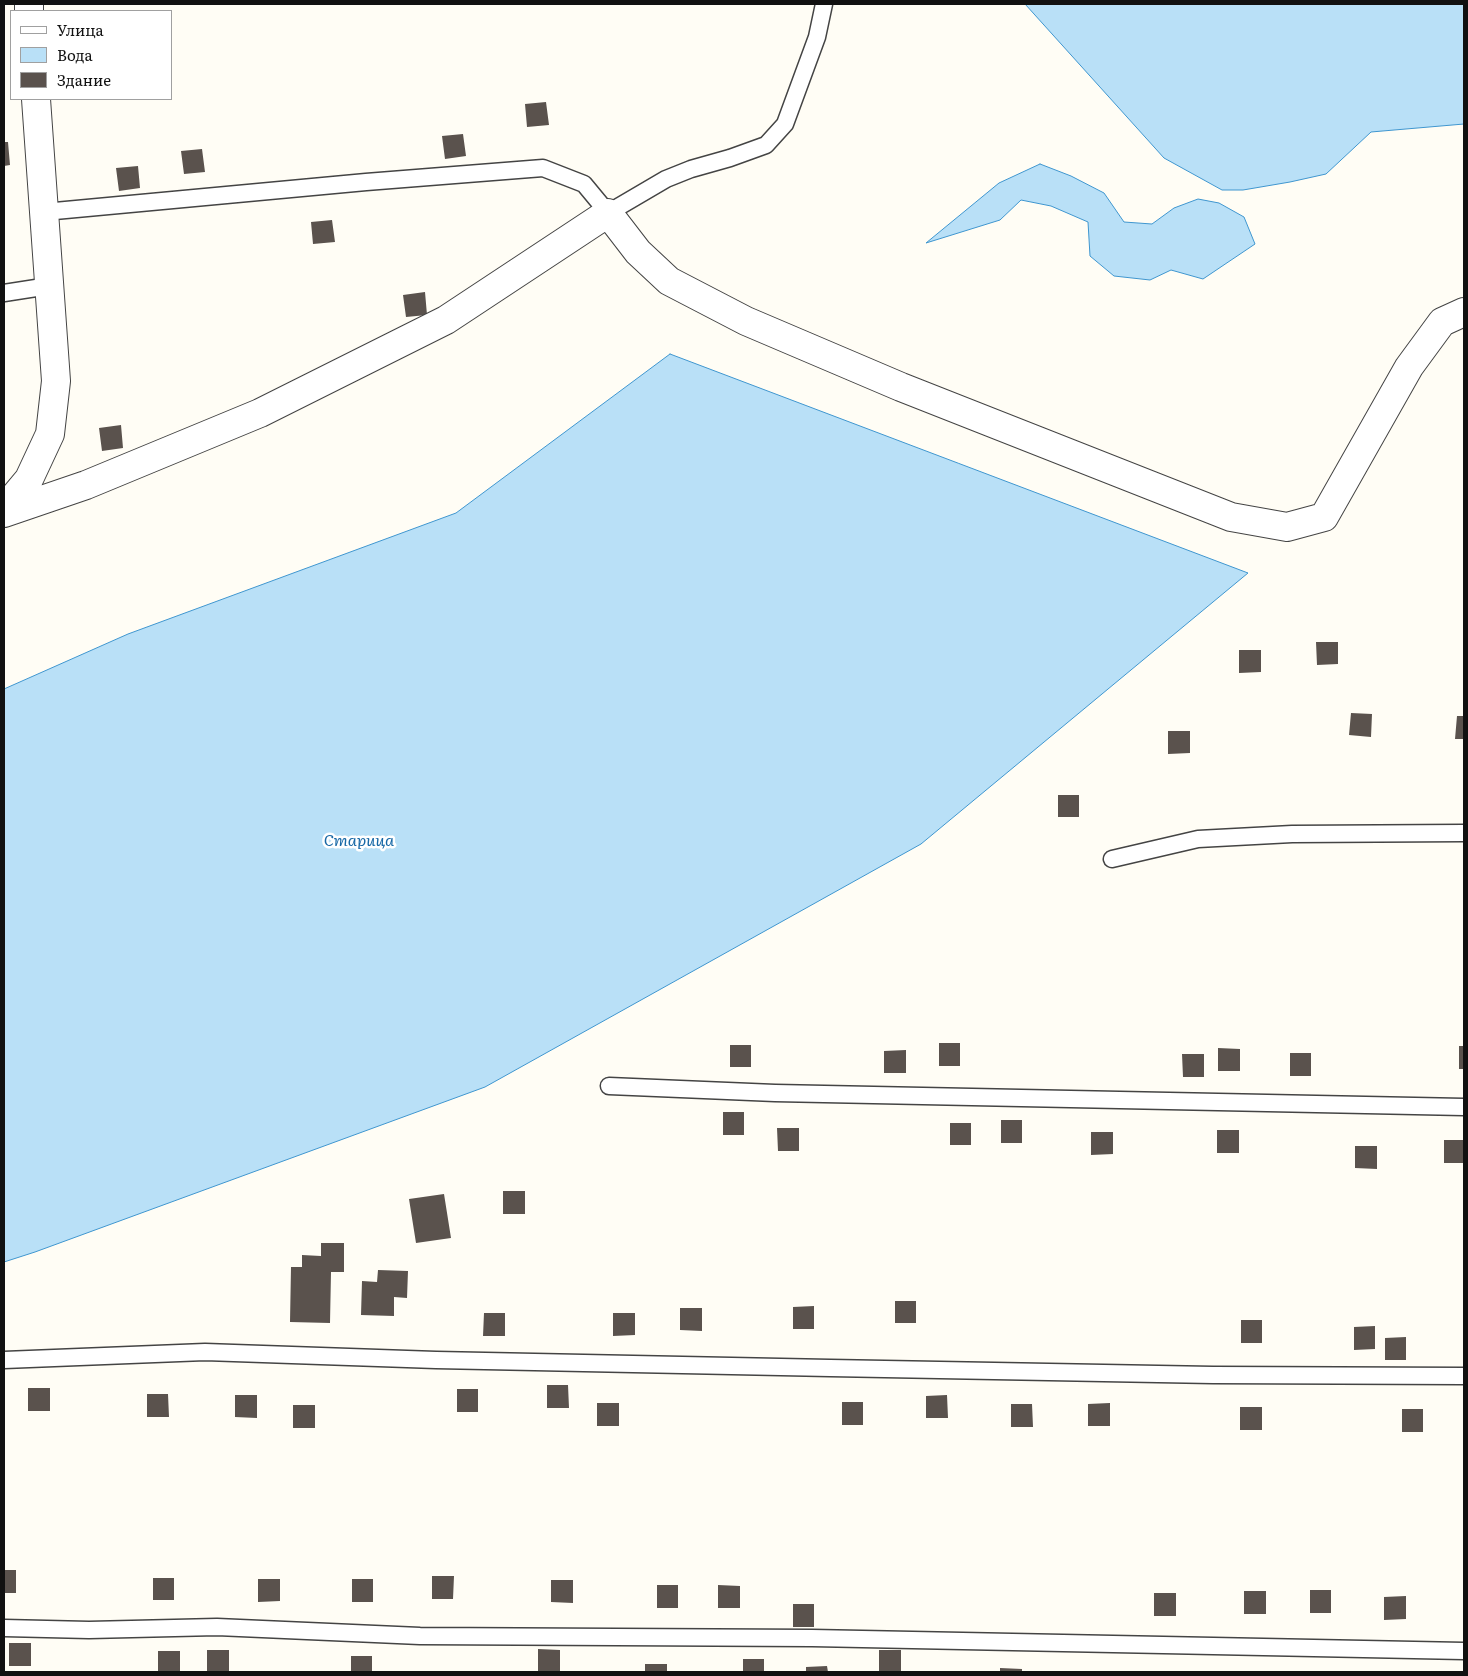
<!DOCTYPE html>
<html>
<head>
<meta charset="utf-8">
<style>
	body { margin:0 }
	#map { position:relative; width:1468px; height:1676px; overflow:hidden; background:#fffdf5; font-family:Literata,serif }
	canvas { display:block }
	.frame { position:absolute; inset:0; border:5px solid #111; pointer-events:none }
	.legend { position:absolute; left:10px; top:10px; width:162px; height:90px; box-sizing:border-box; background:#fff; border:1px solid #a0a0a0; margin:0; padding:6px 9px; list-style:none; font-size:15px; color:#111 }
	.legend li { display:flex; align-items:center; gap:10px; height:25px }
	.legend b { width:25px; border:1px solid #a0a0a0 }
</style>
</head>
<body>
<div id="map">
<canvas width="1468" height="1676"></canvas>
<div class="frame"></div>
<ul class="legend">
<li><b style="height:6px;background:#fff"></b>Улица</li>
<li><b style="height:14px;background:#b9e0f7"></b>Вода</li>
<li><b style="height:14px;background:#5a524d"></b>Здание</li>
</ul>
</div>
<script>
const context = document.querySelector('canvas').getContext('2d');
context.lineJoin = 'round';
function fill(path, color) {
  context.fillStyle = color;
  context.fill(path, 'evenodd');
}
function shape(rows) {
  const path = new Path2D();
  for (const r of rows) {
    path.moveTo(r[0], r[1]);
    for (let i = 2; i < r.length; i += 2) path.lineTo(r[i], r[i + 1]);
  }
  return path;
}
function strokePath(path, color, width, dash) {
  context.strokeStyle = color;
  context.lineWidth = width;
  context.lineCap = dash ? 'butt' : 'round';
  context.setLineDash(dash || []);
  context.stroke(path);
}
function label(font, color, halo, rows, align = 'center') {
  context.font = font + ' Literata,serif';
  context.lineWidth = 5;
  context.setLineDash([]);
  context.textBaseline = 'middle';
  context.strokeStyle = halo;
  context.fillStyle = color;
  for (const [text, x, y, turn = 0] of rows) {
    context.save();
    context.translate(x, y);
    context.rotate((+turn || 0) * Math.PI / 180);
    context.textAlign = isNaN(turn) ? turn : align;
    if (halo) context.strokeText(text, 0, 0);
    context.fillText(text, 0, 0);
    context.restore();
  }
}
const water = shape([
	[1025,4,1464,4,1464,124,1371,132,1326,174,1290,182,1243,190,1222,190,1164,158,1025,4],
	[1040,164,1071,176,1104,193,1124,222,1152,224,1174,208,1198,199,1219,203,1244,217,1255,244,1203,279,1171,270,1150,280,1114,276,1090,256,1088,222,1051,206,1021,200,1000,220,926,243,999,183,1040,164],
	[670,354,1248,573,921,844,485,1087,35,1252,4,1262,4,689,128,634,456,513,670,354]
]);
const building = shape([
	[546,102,549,125,527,127,525,104],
	[463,134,466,156,445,159,442,136],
	[4,142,8,142,10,165,4,166],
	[202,149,205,172,184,174,181,151],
	[138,166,140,188,119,191,116,168],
	[332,220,335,242,313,244,311,222],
	[425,292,427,315,406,317,403,295],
	[121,425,123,448,102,451,99,428],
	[1316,642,1338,642,1338,664,1317,665],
	[1239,650,1261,650,1261,672,1239,673],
	[1351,713,1372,714,1371,737,1349,735],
	[1457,716,1464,716,1464,739,1455,739],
	[1168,731,1190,731,1190,753,1168,754],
	[1058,795,1079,795,1079,817,1058,817],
	[939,1043,960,1043,960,1066,939,1066],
	[730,1045,751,1045,751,1067,730,1067],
	[1459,1046,1464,1046,1464,1069,1459,1069],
	[1218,1048,1240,1049,1240,1071,1218,1071],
	[906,1050,906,1073,884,1073,884,1051],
	[1290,1053,1311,1053,1311,1076,1290,1076],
	[1182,1054,1204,1054,1204,1077,1183,1077],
	[723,1112,744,1112,744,1135,723,1135],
	[1001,1120,1022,1120,1022,1143,1001,1143],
	[950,1123,971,1123,971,1145,950,1145],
	[777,1128,799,1128,799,1151,778,1151],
	[1217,1130,1239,1130,1239,1153,1217,1153],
	[1091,1132,1113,1132,1113,1154,1091,1155],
	[1444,1140,1464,1140,1464,1163,1444,1163],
	[1355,1146,1377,1146,1377,1169,1355,1168],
	[503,1191,525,1191,525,1214,503,1214],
	[444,1194,451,1238,416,1243,409,1199],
	[321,1243,344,1243,344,1272,331,1272,330,1323,290,1322,291,1267,302,1267,302,1255,321,1256],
	[378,1270,408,1271,407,1298,394,1297,394,1316,361,1315,362,1281,377,1282],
	[895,1301,916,1301,916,1323,895,1323],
	[814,1306,814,1329,793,1329,793,1307],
	[680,1308,702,1308,702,1331,680,1330],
	[484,1313,505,1313,505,1336,483,1336],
	[613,1313,635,1313,635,1335,613,1336],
	[1241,1320,1262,1320,1262,1343,1241,1343],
	[1375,1326,1375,1349,1354,1350,1354,1327],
	[1406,1337,1406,1360,1385,1360,1385,1338],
	[547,1385,568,1385,569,1408,547,1408],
	[28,1388,50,1388,50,1411,28,1411],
	[457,1389,478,1389,478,1412,457,1412],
	[147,1394,168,1394,169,1417,147,1417],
	[235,1395,257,1395,257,1418,235,1417],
	[947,1395,948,1418,926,1418,926,1396],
	[842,1402,863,1402,863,1425,842,1425],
	[597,1403,619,1403,619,1426,597,1426],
	[1110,1403,1110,1426,1088,1426,1088,1404],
	[1011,1404,1032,1404,1033,1427,1011,1427],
	[293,1405,315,1405,315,1428,293,1428],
	[1240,1407,1262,1407,1262,1430,1240,1430],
	[1402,1409,1423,1409,1423,1432,1402,1432],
	[4,1570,16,1570,16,1593,4,1593],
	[432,1576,454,1576,453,1599,432,1599],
	[153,1578,174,1578,174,1600,153,1600],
	[258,1579,280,1579,280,1601,258,1602],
	[352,1579,373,1579,373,1602,352,1602],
	[551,1580,573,1580,573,1603,551,1602],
	[657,1585,678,1585,678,1608,657,1608],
	[718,1585,740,1586,740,1608,718,1608],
	[1310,1590,1331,1590,1331,1613,1310,1613],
	[1244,1591,1266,1591,1266,1614,1244,1614],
	[1154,1593,1176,1593,1176,1616,1154,1616],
	[1406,1596,1406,1619,1384,1620,1384,1597],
	[793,1604,814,1604,814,1627,793,1627],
	[9,1643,31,1643,31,1666,9,1666],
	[538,1649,560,1650,560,1672,538,1672],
	[207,1650,229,1650,229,1672,207,1672],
	[879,1650,901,1650,901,1672,879,1672],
	[158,1651,180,1651,180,1672,158,1672],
	[351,1656,372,1656,372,1672,351,1672],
	[743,1659,764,1659,764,1672,743,1672],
	[645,1664,667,1664,667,1672,645,1672],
	[827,1666,828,1672,806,1672,806,1667],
	[1000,1668,1022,1669,1022,1672,1000,1672]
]);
const lane = shape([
	[44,212,366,182,543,168,584,184,608,213,666,179,691,169,730,158,766,145,785,124,817,37,824,4],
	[4,293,49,286],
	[1112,859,1198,839,1292,834,1464,833],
	[609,1086,775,1093,1464,1107],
	[4,1360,205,1352,436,1360,830,1368,1213,1375,1464,1376],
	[4,1628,89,1630,217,1627,420,1636,812,1638,1464,1651]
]);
const street = shape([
	[29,4,29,11],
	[4,509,29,479,50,434,56,381,36,99],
	[4,513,86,485,260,413,446,320,608,213,638,252,669,281,746,321,901,387,1231,517,1287,527,1324,517,1409,367,1442,322,1464,312]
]);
const waterNames = [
	["Старица",359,841]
];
fill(water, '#b9e0f7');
strokePath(water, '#3f96cf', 1);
fill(building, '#5a524d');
strokePath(lane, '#444', 19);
strokePath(street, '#444', 30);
strokePath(lane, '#fff', 16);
strokePath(street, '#fff', 28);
label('italic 16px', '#1768a6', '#fff', waterNames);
</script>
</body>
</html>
